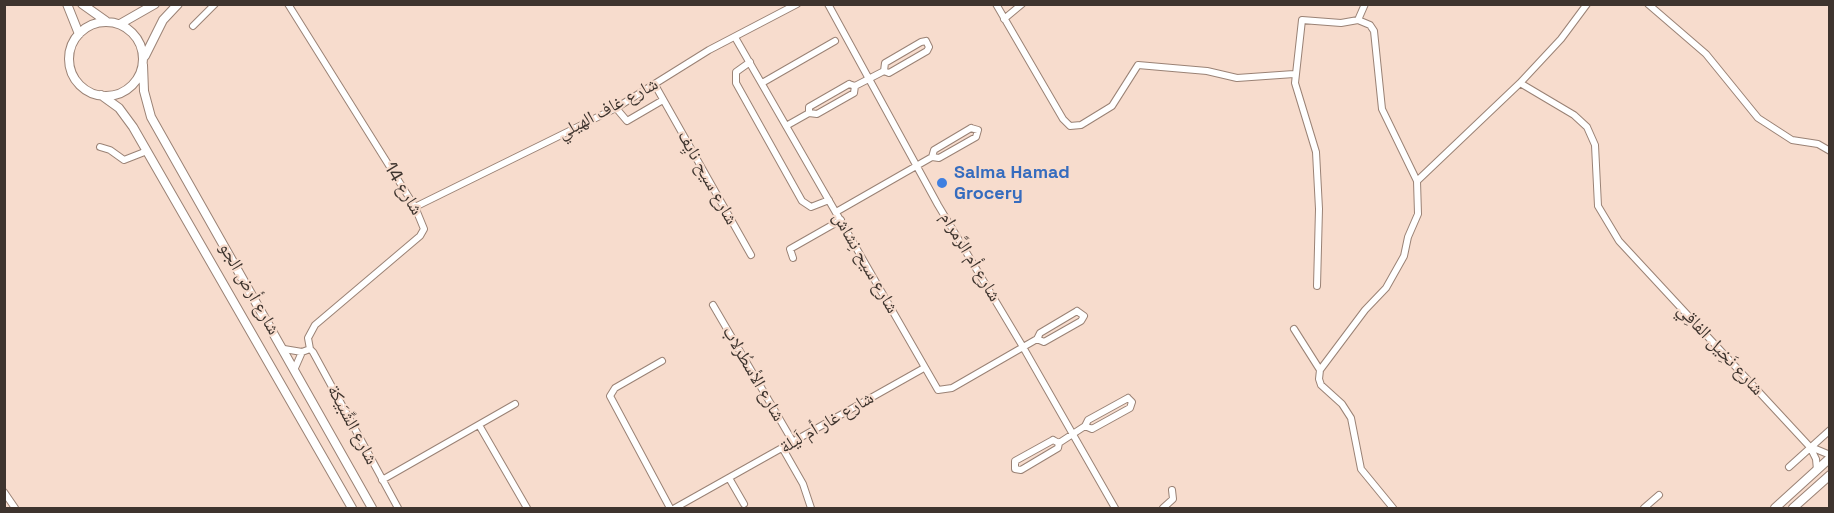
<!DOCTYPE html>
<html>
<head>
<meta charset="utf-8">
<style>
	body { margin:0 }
	#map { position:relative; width:1834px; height:513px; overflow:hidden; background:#f7dccd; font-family:"Space Grotesk",sans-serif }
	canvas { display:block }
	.frame { position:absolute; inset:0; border:6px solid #3e342e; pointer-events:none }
</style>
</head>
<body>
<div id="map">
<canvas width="1834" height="513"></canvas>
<div class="frame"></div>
</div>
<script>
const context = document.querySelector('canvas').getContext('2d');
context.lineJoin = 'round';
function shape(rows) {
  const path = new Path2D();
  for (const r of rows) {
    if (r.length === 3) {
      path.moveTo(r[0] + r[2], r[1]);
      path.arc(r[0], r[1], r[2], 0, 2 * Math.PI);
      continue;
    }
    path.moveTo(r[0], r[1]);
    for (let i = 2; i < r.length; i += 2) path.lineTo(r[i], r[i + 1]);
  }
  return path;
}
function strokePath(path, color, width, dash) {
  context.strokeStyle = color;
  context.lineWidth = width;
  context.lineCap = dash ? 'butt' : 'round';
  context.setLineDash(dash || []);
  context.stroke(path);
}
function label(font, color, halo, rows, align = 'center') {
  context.font = font + ' "Space Grotesk","Noto Naskh Arabic",sans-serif';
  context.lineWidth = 4.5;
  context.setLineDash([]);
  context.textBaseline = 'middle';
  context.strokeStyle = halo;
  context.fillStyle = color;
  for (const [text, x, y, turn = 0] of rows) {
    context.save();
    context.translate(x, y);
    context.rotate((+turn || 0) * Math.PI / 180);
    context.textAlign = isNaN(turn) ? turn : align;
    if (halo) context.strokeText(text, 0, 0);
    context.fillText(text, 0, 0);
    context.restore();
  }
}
const minor = shape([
	[288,4,415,207,424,229,420,236,315,325,308,338,310,349],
	[828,4,938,205,1023,347,1115,508],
	[996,4,1063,119,1070,126,1081,125,1112,106,1138,65,1207,71,1237,78,1294,74],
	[1648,4,1706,54,1758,118,1792,140,1818,144,1830,151],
	[1004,19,1022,4],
	[1358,20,1365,4],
	[193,26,215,4],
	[736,39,938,390,952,388,1037,339],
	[926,41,929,47,927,51,889,73,884,71,885,63,921,42,926,41],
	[750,62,736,72,736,83,802,201,811,207,829,200],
	[762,83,835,41],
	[1520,83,1574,115,1587,127,1595,145,1598,206,1619,241,1810,447,1816,459,1817,470],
	[849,84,855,86,854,93,817,114,809,113,809,107,849,84],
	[655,85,751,255],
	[855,86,884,71],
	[616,108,627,121,663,100],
	[786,126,809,113],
	[971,128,978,130,976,137,939,158,932,157,934,150,971,128],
	[100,147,110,150,124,160,147,151],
	[415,207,616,108,709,50,797,4],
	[836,212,932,157],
	[793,258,790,249,841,220],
	[1317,286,1319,209,1316,152,1295,83,1302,20,1341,23,1358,20,1370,25,1374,31,1382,109,1417,181],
	[713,305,793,442],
	[1077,311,1084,316,1081,321,1044,342,1037,339,1040,333,1077,311],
	[1294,329,1320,370,1319,379,1321,385,1342,404,1351,418,1361,469,1393,508],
	[284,349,302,352,310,349,313,352,398,508],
	[662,361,615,388,610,396,670,508],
	[295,368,302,352],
	[1320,370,1365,310,1386,288,1404,256,1408,237,1418,214,1417,181,1520,83,1561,39,1587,4],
	[1128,398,1132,402,1130,408,1092,429,1085,426,1088,420,1128,398],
	[479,425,527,508],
	[1053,440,1059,443,1058,448,1021,470,1015,469,1015,461,1053,440],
	[1059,443,1085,426],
	[1811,447,1830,455],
	[783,449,803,484,811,508],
	[1789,467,1830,430],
	[729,478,744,504],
	[382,480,515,404],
	[4,492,15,508],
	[675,508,924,368],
	[1163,508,1173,499,1172,490],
	[1644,508,1659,495]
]);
const tertiary = shape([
	[1775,508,1830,458],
	[1793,508,1830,475]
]);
const secondary = shape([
	[67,4,79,34],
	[82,4,106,21],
	[106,59,37],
	[120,24,155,4],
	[145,56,163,20,178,4],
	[143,65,144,91,151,117,372,508],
	[101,95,119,108,133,127,352,508]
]);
const markers = [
	[942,183,6,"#3f7fe0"]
];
const streetNames = [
	["شارع غاف الهيلي",608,109,-28],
	["شارع سيح نايِف",707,178,61],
	["شارع 14",403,189,59],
	["شارع أم الرَّمرام",970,257,59],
	["شارع سيح نِشاش",865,263,60],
	["شارع أرض الجو",249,289,60],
	["شارع نَخِيل الفاقِي",1720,350,47],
	["شارع الأسطُرلاب",753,374,60],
	["شارع غار أم لَيلة",827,423,-30],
	["شارع الشِّبَيكة",352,425,62]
];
const shopNames = [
	["Salma Hamad",954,173],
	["Grocery",954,194]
];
strokePath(minor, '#9a8275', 8);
strokePath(tertiary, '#9a8275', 10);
strokePath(secondary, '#9a8275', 10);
strokePath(minor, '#fff', 6);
strokePath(tertiary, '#fff', 8);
strokePath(secondary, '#fff', 8);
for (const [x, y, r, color] of markers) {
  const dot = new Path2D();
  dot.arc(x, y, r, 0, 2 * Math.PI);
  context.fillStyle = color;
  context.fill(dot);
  strokePath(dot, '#f7dccd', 2);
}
label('18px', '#3e342e', '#f7dccd', streetNames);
label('bold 18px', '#366cbe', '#f7dccd', shopNames, 'left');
</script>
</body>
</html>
